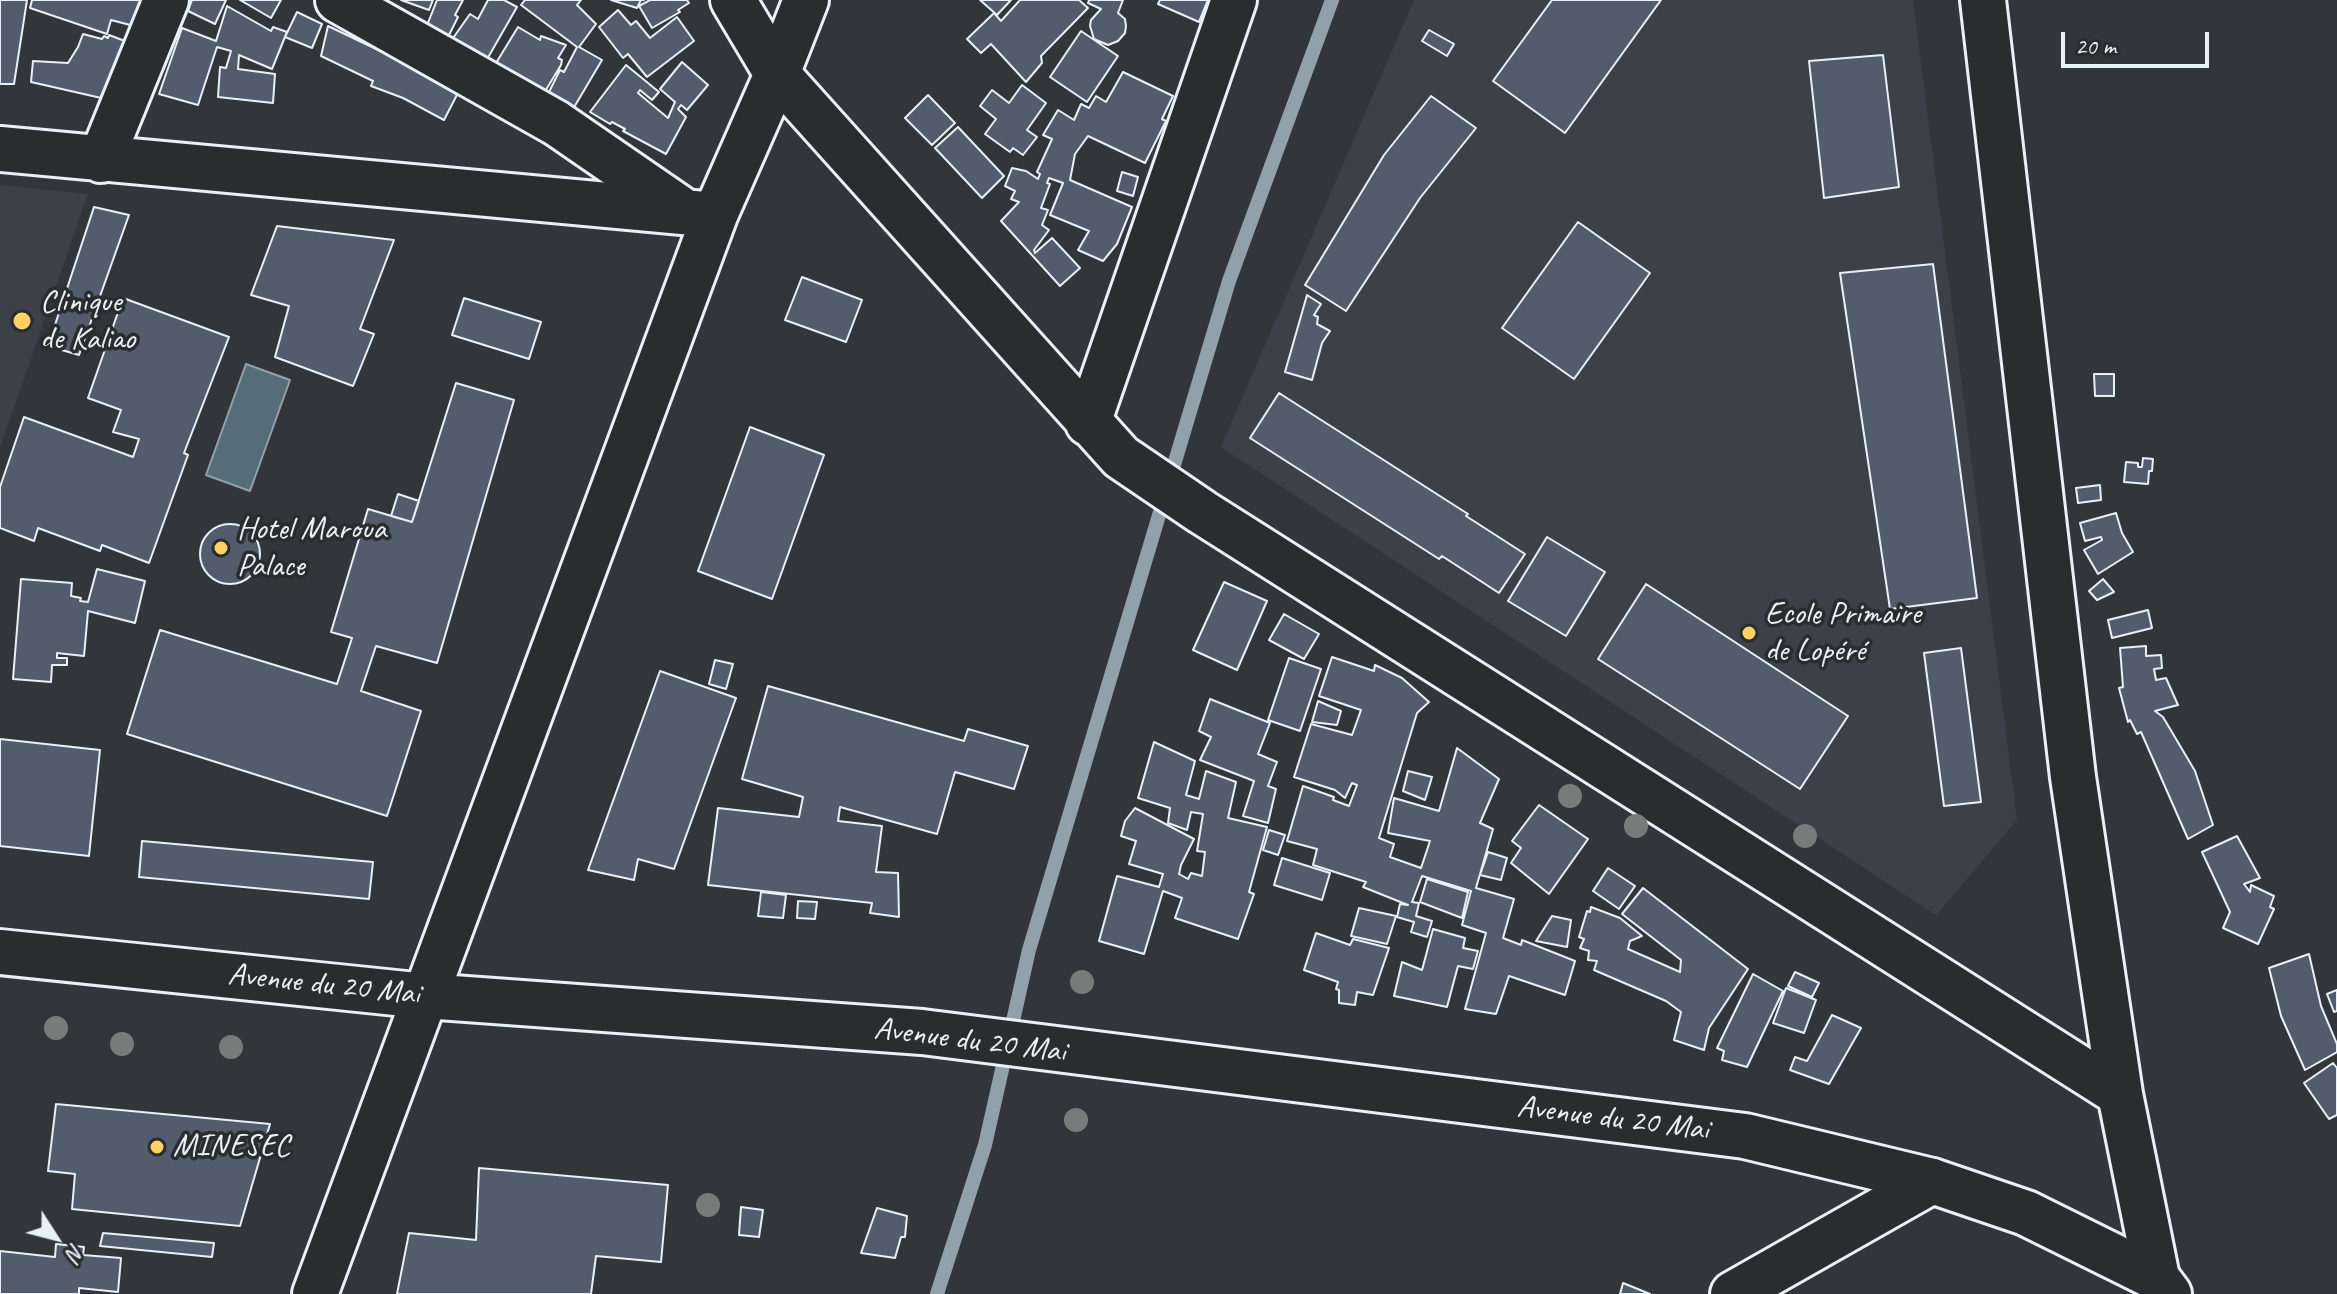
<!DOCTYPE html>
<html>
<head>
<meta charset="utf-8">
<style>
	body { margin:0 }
	#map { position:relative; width:2337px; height:1294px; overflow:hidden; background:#32363a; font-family:Caveat,sans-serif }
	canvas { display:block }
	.north { position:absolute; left:16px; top:1198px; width:80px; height:80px; -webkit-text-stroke:6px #2a2d2e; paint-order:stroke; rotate:126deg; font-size:22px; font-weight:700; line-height:32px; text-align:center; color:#e8f1f8 }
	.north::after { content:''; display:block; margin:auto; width:28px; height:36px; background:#e8f1f8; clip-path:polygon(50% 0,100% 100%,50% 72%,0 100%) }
	.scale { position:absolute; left:2061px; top:32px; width:148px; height:36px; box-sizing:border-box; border:4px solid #e8f1f8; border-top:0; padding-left:10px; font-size:24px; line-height:28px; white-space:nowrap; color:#e8f1f8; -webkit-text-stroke:6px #2a2d2e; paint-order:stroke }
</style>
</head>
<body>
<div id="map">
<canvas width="2337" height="1294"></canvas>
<div class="north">N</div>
<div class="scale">20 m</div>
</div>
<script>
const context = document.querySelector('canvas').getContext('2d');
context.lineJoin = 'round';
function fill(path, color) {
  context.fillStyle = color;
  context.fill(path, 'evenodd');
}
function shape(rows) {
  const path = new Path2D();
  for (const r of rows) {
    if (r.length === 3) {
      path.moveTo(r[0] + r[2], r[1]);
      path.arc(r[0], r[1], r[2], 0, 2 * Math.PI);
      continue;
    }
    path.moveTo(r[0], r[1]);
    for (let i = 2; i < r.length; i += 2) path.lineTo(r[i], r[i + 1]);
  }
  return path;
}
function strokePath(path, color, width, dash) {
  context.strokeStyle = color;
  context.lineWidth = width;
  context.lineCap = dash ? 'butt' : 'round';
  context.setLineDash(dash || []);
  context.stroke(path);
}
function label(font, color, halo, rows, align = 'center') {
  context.font = font + ' Caveat,sans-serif';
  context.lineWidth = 7;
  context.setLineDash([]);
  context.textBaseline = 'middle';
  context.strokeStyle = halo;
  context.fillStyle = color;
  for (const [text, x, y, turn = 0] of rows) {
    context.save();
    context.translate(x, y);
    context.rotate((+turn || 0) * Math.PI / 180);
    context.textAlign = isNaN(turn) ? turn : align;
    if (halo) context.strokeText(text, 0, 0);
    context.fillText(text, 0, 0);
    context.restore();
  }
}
const built = shape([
	[1414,0,1913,0,2017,820,1936,915,1221,447],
	[0,185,88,194,0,448]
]);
const water = shape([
	[246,364,290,380,250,491,206,475,246,364]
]);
const stream = shape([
	[937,1294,985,1145,1029,950,1229,281,1332,0]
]);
const building = shape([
	[0,0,27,0,14,84,0,84,0,0],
	[32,0,150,0,138,27,111,20,107,34,30,8,32,0],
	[192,0,226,0,215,24,188,11,192,0],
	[240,0,281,0,271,18,240,0],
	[401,0,433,0,429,10,401,0],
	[437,0,463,0,455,15,458,17,447,39,426,28,437,0],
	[488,0,504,0,517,7,486,61,451,41,470,14,478,19,488,0],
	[525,0,581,0,577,5,596,24,579,47,602,60,573,109,547,96,560,70,564,72,577,47,521,5,525,0],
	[611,0,644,0,641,0,637,8,611,0],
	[650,0,687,0,689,3,678,10,680,12,652,28,639,6,650,0],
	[980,0,1011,0,997,15,980,0],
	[1020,0,1079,0,1088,8,1041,56,1042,63,1026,82,991,44,981,53,967,39,994,13,1001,21,1020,0],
	[1089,0,1123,0,1118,13,1125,19,1126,26,1125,33,1118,41,1108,45,1094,39,1090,26,1091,20,1101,9,1088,3,1089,0],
	[1160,0,1208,0,1199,22,1158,4,1160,0],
	[1552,0,1661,0,1565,133,1493,81,1552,0],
	[227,6,271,31,273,27,287,32,272,69,239,55,238,69,275,74,273,103,218,97,220,67,226,68,231,51,217,47,198,105,159,94,182,28,216,41,227,6],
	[618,10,631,25,636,21,650,38,677,17,694,41,647,77,628,54,623,58,599,27,618,10],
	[297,12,322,24,312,48,285,37,297,12],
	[328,26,460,89,444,120,403,98,371,86,373,81,321,56,328,26],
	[518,27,540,40,541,36,566,45,558,58,562,60,561,65,544,93,496,63,518,27],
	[1429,30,1454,44,1447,56,1422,41,1429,30],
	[1081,31,1118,56,1087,102,1050,77,1081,31],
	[83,34,102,39,104,36,108,38,109,35,133,44,110,100,31,82,33,61,68,63,78,47,83,34],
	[1883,55,1899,187,1824,198,1809,61,1883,55],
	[682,62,708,85,687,110,681,105,678,109,686,117,666,154,623,131,625,129,612,122,610,124,590,112,626,65,659,92,652,100,640,90,638,93,668,118,675,102,660,89,682,62],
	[1123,72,1173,96,1162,119,1166,121,1145,163,1088,136,1075,154,1070,180,1132,207,1117,244,1103,261,1078,250,1089,231,1050,215,1063,183,1049,178,1047,183,1050,184,1041,208,1048,210,1042,225,1049,230,1034,250,1035,253,1052,238,1080,268,1060,286,1001,221,1019,202,1011,199,1015,191,1005,186,1012,168,1026,171,1038,179,1040,174,1037,172,1052,139,1043,135,1058,110,1074,120,1081,104,1089,108,1096,96,1106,102,1123,72],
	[1022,85,1046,103,1027,130,1037,137,1023,155,1013,148,1010,152,985,134,996,119,980,106,992,90,1009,103,1022,85],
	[928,95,955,123,932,145,905,118,928,95],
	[1431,96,1476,128,1420,198,1346,311,1305,285,1384,155,1431,96],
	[958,127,1004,176,982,198,935,148,958,127],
	[1122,172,1138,177,1133,196,1117,191,1122,172],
	[94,207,129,215,79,355,48,346,94,207],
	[1578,222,1650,273,1574,379,1502,328,1578,222],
	[277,226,394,240,360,329,374,334,353,386,275,357,289,306,251,295,277,226],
	[1933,264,1977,598,1890,609,1840,273,1933,264],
	[802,277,862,300,846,342,785,320,802,277],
	[1307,295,1321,304,1314,315,1318,317,1317,324,1330,331,1322,343,1312,380,1285,372,1307,295],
	[123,298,229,337,184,453,188,455,149,563,102,545,100,551,38,528,34,541,0,528,0,487,24,417,133,457,139,439,113,432,121,410,88,398,123,298],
	[464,298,541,322,529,359,452,335,464,298],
	[2094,374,2114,374,2114,396,2095,396,2094,374],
	[456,383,514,400,437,663,376,646,361,691,421,711,387,816,127,734,160,630,337,684,352,638,331,632,368,509,412,522,456,383],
	[1279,393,1468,514,1466,516,1525,554,1499,593,1442,556,1439,559,1250,438,1279,393],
	[750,427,824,455,772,599,698,571,750,427],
	[2143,458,2153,459,2152,471,2149,471,2148,484,2124,482,2126,462,2138,463,2138,467,2142,467,2143,458],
	[2100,485,2101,500,2078,503,2076,488,2100,485],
	[398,494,419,501,412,522,391,516,398,494],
	[2116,513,2122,533,2133,552,2098,574,2084,550,2102,540,2101,537,2085,541,2080,523,2116,513],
	[230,554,30],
	[1547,537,1605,572,1566,636,1508,601,1547,537],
	[97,569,145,581,135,623,88,611,84,656,57,653,57,658,67,658,67,665,52,665,51,682,13,679,21,579,72,583,71,596,81,598,80,601,88,602,97,569],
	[2103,579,2114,592,2097,600,2089,591,2103,579],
	[1224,582,1267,601,1237,670,1193,650,1224,582],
	[1646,584,1848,716,1800,789,1598,659,1646,584],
	[2148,610,2152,628,2112,638,2108,620,2148,610],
	[1284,614,1319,634,1304,659,1269,640,1284,614],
	[2146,646,2146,656,2161,655,2162,668,2154,669,2156,680,2166,678,2178,705,2155,711,2163,717,2195,771,2213,825,2188,839,2141,732,2137,734,2130,720,2128,722,2119,688,2123,687,2120,648,2146,646],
	[1961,648,1981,802,1944,806,1924,653,1961,648],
	[1332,657,1374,671,1375,665,1402,678,1429,702,1417,713,1379,838,1394,844,1390,857,1421,868,1430,841,1388,833,1394,798,1439,811,1457,748,1499,779,1480,823,1493,829,1476,888,1514,899,1503,938,1521,945,1522,940,1575,961,1565,995,1509,976,1496,1014,1465,1009,1486,933,1462,925,1471,891,1422,876,1412,902,1419,903,1416,916,1432,921,1427,937,1411,932,1414,922,1397,917,1400,904,1408,905,1363,887,1366,882,1313,865,1317,849,1287,841,1303,786,1334,797,1333,800,1349,806,1357,785,1352,783,1345,798,1335,790,1294,777,1311,724,1352,735,1361,710,1319,696,1332,657],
	[1289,658,1321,669,1300,731,1268,720,1289,658],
	[715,660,733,664,726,689,709,684,715,660],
	[660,671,736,698,674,869,638,859,634,880,588,870,660,671],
	[768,686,964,741,968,729,1028,746,1014,789,955,772,937,834,840,807,838,821,882,826,876,872,898,873,899,917,870,913,872,903,708,885,718,808,799,817,803,797,742,779,768,686],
	[1210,699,1270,723,1258,754,1277,762,1268,786,1276,789,1268,823,1243,816,1254,781,1200,760,1211,737,1199,731,1210,699],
	[1318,701,1341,711,1337,725,1312,722,1318,701],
	[0,739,100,750,89,856,0,846,0,739],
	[1154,742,1195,761,1186,795,1199,799,1206,771,1236,782,1228,818,1267,827,1249,892,1254,894,1238,939,1175,918,1182,898,1163,891,1144,954,1099,941,1117,876,1159,887,1163,874,1129,864,1136,841,1121,836,1125,821,1135,808,1194,839,1181,865,1179,874,1188,879,1191,873,1202,876,1205,852,1197,851,1203,814,1191,812,1187,830,1168,823,1170,808,1138,798,1154,742],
	[1408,771,1432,777,1425,800,1403,791,1408,771],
	[1539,805,1588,839,1549,894,1511,863,1521,848,1512,841,1539,805],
	[1269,830,1285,835,1278,855,1263,850,1269,830],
	[2237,836,2260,878,2244,884,2250,892,2251,885,2274,896,2270,907,2274,909,2258,944,2223,928,2230,912,2202,852,2237,836],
	[142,841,373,862,369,899,139,877,142,841],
	[1488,852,1507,858,1501,880,1480,875,1488,852],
	[1282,858,1330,873,1322,900,1274,885,1282,858],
	[1608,868,1635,886,1619,909,1593,891,1608,868],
	[1427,879,1468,892,1462,918,1420,902,1427,879],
	[1643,888,1748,969,1709,1028,1704,1050,1674,1040,1681,1012,1666,1001,1594,970,1597,961,1588,960,1589,951,1580,948,1584,939,1579,937,1587,911,1590,912,1591,907,1620,918,1642,936,1630,941,1628,949,1680,972,1681,960,1622,914,1643,888],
	[761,892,786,895,783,918,758,916,761,892],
	[798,901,817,902,815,919,797,918,798,901],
	[1359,908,1396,916,1387,944,1351,936,1359,908],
	[1552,916,1571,920,1567,947,1536,941,1552,916],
	[1433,929,1465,938,1463,948,1478,951,1473,969,1458,966,1447,1007,1394,996,1402,962,1422,970,1433,929],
	[1316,933,1350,945,1353,939,1389,948,1373,995,1357,992,1355,1005,1339,1003,1339,990,1336,989,1338,982,1304,970,1316,933],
	[2309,954,2321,1006,2337,1044,2337,1052,2305,1070,2281,1016,2269,968,2309,954],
	[1795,972,1819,983,1812,997,1788,986,1795,972],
	[1753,974,1783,991,1747,1067,1722,1060,1724,1051,1717,1048,1753,974],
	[1786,988,1816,1000,1804,1033,1773,1023,1786,988],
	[2337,990,2337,1011,2334,1012,2327,994,2337,990],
	[1832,1015,1861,1028,1829,1084,1790,1070,1795,1057,1807,1061,1832,1015],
	[2333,1063,2337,1068,2337,1115,2329,1119,2304,1083,2333,1063],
	[56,1104,270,1124,240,1226,72,1209,75,1174,48,1171,56,1104],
	[479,1168,668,1185,661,1262,596,1256,591,1294,397,1294,409,1233,476,1240,479,1168],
	[741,1207,763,1210,759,1237,739,1235,741,1207],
	[877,1208,907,1216,905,1237,901,1237,895,1258,861,1253,877,1208],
	[103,1233,214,1243,212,1257,100,1246,103,1233],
	[56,1244,84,1247,83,1255,121,1258,118,1292,79,1288,79,1294,0,1294,0,1251,55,1257,56,1244],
	[1623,1283,1650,1294,1620,1294,1623,1283]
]);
const minor = shape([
	[338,0,556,123,681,209],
	[733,0,777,74,1121,457,1202,512,2120,1094],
	[1983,0,2073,777,2120,1094,2157,1278],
	[0,149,715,215],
	[101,160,166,0],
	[1088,423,1234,0],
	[315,1294,715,215,777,74,806,0],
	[1733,1294,1932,1181]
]);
const tertiary = shape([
	[0,952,425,996,922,1032,1745,1136,1932,1181,2026,1213,2157,1278,2169,1294]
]);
const trees = [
	[1570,796],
	[1636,826],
	[1805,836],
	[1082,982],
	[56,1028],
	[122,1044],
	[231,1047],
	[1076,1120],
	[708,1205]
];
const markers = [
	[22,321,10,"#ffd166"],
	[221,548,8,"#ffd166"],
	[1749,633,8,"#ffd166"],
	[157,1147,8,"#ffd166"]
];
const poiNames = [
	["Clinique",40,303],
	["de Kaliao",40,340],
	["Hotel Maroua",237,530],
	["Palace",237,567],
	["Ecole Primaire",1765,615],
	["de Lopéré",1765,652],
	["MINESEC",173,1147]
];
const streetNames = [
	["Avenue du 20 Mai",324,985,6],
	["Avenue du 20 Mai",970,1041,7],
	["Avenue du 20 Mai",1613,1119,7]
];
fill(built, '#3c4149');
fill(water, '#576c79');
strokePath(water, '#91a1ac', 2);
strokePath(stream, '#91a1ac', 14);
fill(building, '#525c6c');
strokePath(building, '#e8f1f8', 2);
strokePath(minor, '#e8f1f8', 50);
strokePath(tertiary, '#e8f1f8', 50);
strokePath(minor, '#2a2d2e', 44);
strokePath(tertiary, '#2a2d2e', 44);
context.fillStyle = '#757c7a';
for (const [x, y] of trees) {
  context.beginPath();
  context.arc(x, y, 12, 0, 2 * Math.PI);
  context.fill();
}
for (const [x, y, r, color] of markers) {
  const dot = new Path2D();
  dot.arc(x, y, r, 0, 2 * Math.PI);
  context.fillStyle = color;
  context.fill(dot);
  strokePath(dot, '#2a2d2e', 3);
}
label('32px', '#e8f1f8', '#2a2d2e', poiNames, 'left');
label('32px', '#e8f1f8', '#2a2d2e', streetNames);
</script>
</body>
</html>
